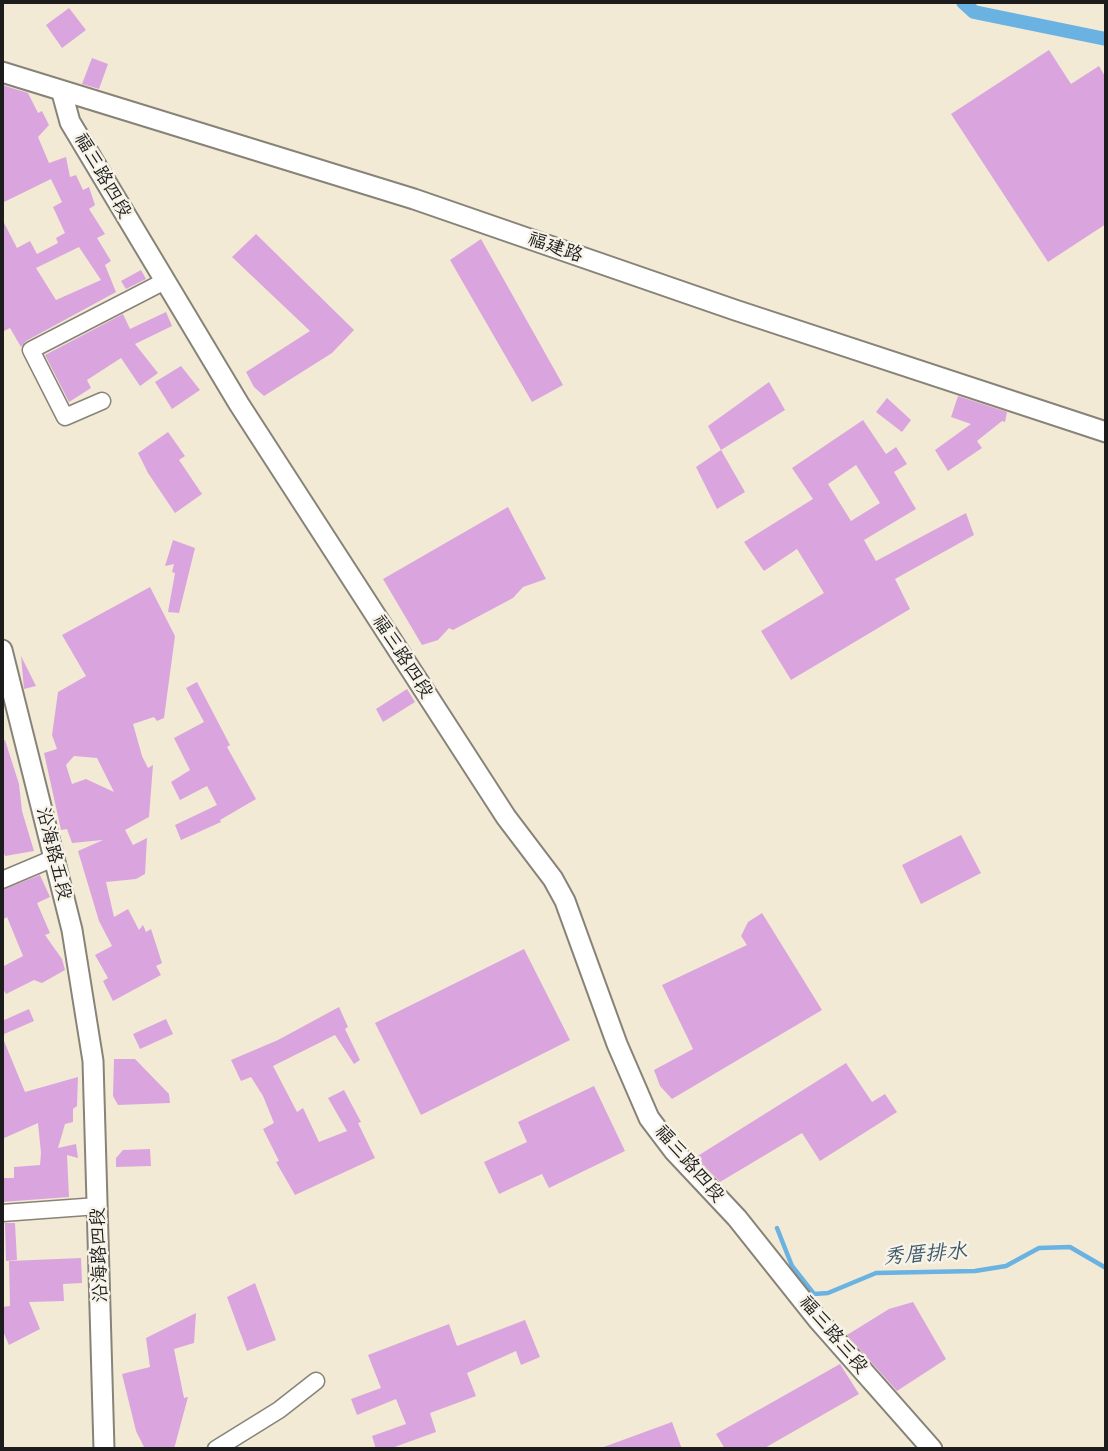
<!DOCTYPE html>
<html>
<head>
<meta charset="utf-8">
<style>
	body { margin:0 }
	#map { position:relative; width:1108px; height:1451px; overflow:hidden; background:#f2ead4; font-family:"Balsamiq Sans",sans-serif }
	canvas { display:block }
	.frame { position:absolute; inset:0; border:4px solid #1c1c1c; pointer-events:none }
</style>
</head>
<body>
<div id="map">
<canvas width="1108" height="1451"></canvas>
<div class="frame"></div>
</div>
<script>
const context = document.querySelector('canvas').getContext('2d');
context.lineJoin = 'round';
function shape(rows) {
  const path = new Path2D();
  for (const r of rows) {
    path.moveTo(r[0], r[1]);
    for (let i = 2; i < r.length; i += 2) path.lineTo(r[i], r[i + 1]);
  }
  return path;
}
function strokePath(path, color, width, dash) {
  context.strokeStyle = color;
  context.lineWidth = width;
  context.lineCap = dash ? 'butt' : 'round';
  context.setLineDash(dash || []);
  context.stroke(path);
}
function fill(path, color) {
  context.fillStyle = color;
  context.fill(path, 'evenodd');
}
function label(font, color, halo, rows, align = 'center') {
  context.font = font + ' "Balsamiq Sans","LXGW WenKai TC",sans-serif';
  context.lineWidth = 5;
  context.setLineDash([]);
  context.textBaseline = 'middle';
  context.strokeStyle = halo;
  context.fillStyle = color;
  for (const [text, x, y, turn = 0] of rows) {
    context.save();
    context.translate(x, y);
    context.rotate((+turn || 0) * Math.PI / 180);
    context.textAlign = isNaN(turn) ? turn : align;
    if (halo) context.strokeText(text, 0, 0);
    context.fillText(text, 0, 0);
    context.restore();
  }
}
const stream = shape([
	[777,1228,792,1266,814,1294,828,1293,876,1273,975,1271,1006,1266,1039,1248,1070,1247,1106,1268]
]);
const canal = shape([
	[963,2,974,12,1106,39]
]);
const building = shape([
	[69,8,86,30,62,48,46,25],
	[1049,50,1071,84,1099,66,1106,78,1106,224,1048,262,951,114],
	[92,58,108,64,99,89,82,84],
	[2,85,28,93,38,113,42,111,49,125,38,137,49,163,66,157,70,177,76,175,83,190,89,187,95,205,89,209,105,234,97,238,111,261,105,265,116,292,26,341,21,347,10,328,2,332,2,219,17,248,30,241,37,254,58,243,56,238,65,233,53,207,62,202,51,179,2,203],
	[79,247,101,280,56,300,36,268],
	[256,234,354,330,332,353,264,396,254,387,246,372,310,331,232,257],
	[481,239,563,385,532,402,450,260],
	[141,270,146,279,126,289,121,281],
	[166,312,172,326,135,344,158,373,140,386,121,358,87,380,91,388,69,402,45,355,123,314,130,329],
	[181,366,200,390,172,409,155,382],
	[769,382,785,410,721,450,708,426],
	[958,396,1007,412,1005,422,1002,421,977,441,982,448,948,471,935,450,971,424,951,417],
	[887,398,911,420,902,432,876,412],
	[863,420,886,454,896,447,907,464,894,472,916,509,864,540,876,561,966,513,974,535,895,579,910,609,791,680,761,631,824,593,797,549,764,571,744,542,813,499,792,468],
	[856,465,880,503,851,521,828,484],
	[168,432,185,456,179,460,202,494,175,513,148,473,138,453],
	[721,450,745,492,717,509,696,467],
	[508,507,546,579,523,587,513,598,453,630,449,628,438,640,422,645,383,579],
	[173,540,195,548,179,613,168,612,175,573,172,572,174,564,165,566],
	[150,587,175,636,164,718,157,721,154,717,133,724,142,756,148,768,153,765,149,817,125,830,133,845,147,838,145,874,136,879,106,882,114,917,128,909,139,930,143,925,146,932,151,929,162,963,156,966,161,975,113,1001,103,981,108,978,95,955,112,946,99,921,78,851,103,840,72,843,67,829,61,830,44,753,57,749,52,735,58,692,86,676,62,635],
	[74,756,97,758,114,792,86,779,72,784,66,765],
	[21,656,36,686,24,689],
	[197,682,230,745,227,747,256,799,220,820,221,822,181,840,175,825,217,805,207,786,180,800,171,782,190,770,174,738,204,722,186,688],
	[407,689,415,702,383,722,376,709],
	[2,740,5,740,19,784,22,811,34,851,5,856,2,848],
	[961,835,981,873,921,904,902,865],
	[40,875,50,897,37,903,50,933,45,935,62,959,65,970,42,983,34,980,6,994,2,987,2,967,23,956,7,917,2,920,2,890],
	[762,913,822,1010,672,1099,660,1086,654,1070,693,1049,662,985,747,945,741,936,748,922],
	[524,949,570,1040,421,1115,375,1023],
	[339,1007,348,1027,345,1029,360,1060,354,1064,335,1035,273,1066,297,1112,303,1108,319,1142,347,1131,328,1098,344,1090,361,1122,358,1123,375,1158,295,1195,276,1162,279,1161,263,1129,274,1123,263,1096,251,1077,241,1081,231,1060,278,1040],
	[29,1009,34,1021,2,1035,2,1021],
	[166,1019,173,1034,140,1049,133,1034],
	[2,1036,25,1092,78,1077,77,1106,73,1109,73,1122,65,1124,58,1148,76,1144,78,1158,67,1155,69,1197,2,1202,2,1178,14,1178,14,1167,40,1165,41,1153,38,1123,2,1139],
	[114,1059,135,1059,169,1094,170,1103,118,1105,113,1096],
	[846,1063,872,1102,885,1094,897,1112,820,1161,802,1133,720,1182,696,1157],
	[594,1086,625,1151,549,1188,542,1174,499,1194,484,1162,527,1142,518,1122],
	[150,1149,151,1166,116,1167,116,1158,123,1150],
	[5,1223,15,1223,17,1260,6,1261],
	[81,1258,82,1283,63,1284,64,1301,29,1302,40,1329,9,1345,2,1329,2,1307,10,1306,9,1261],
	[255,1283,276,1340,247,1351,227,1297],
	[913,1302,946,1359,897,1391,847,1335,889,1309],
	[196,1313,194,1343,174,1349,184,1398,188,1397,174,1449,145,1449,136,1431,122,1374,150,1367,146,1338],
	[525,1320,540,1357,521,1365,516,1351,467,1373,476,1396,430,1413,436,1432,389,1449,376,1449,372,1436,406,1424,396,1399,357,1415,351,1399,381,1388,368,1355,449,1324,457,1346],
	[840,1364,859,1394,763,1449,725,1449,716,1434],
	[672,1422,682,1449,601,1449,601,1448]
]);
const minor = shape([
	[102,401,65,417,31,350,163,282],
	[2,880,54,858],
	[2,1213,98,1206],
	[216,1449,279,1410,316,1381]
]);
const tertiary = shape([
	[2,72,414,199,735,310,1106,432],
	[62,93,70,122,239,404,506,817,553,879,565,901,617,1044,649,1118,674,1151,737,1218,819,1321,932,1449],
	[2,650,72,930,93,1061,104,1449]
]);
const streetNames = [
	["福三路四段",102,176,60],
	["福建路",555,248,19],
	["福三路四段",402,657,57],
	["沿海路五段",53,854,76],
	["福三路四段",689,1164,49],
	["沿海路四段",100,1255,-92],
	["福三路三段",833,1335,50]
];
const waterNames = [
	["秀厝排水",925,1255,-4]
];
strokePath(stream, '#69b2e1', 4.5);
strokePath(canal, '#69b2e1', 14);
fill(building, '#daa5de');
strokePath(minor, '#878378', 19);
strokePath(tertiary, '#878378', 23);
strokePath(minor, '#fff', 16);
strokePath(tertiary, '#fff', 19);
label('19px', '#1c1c1c', '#f7f3e8', streetNames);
label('italic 21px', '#3b586b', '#f7f3e8', waterNames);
</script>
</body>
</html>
